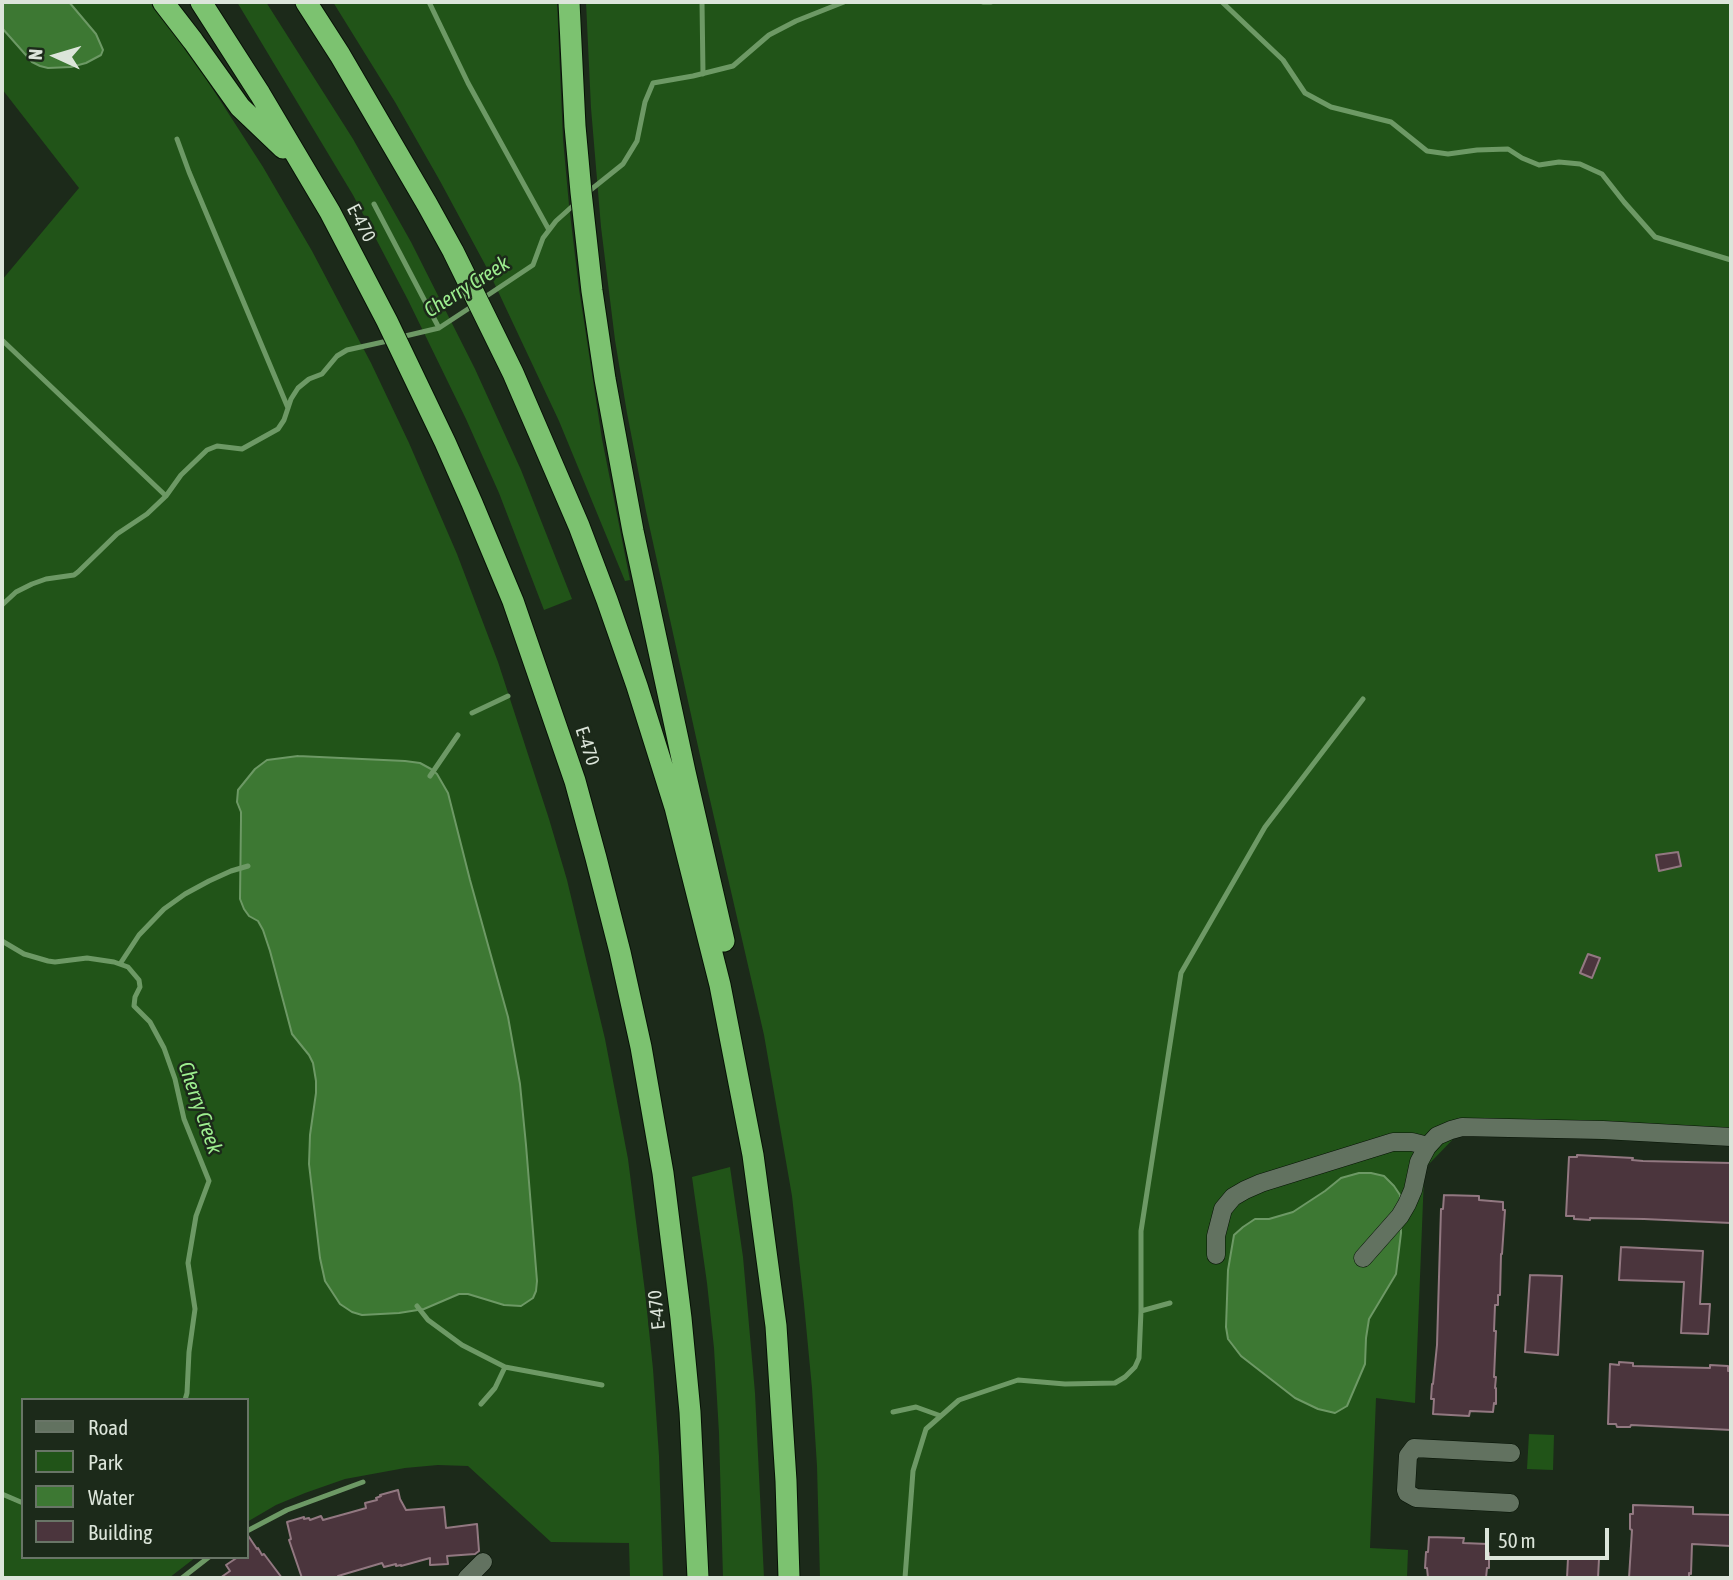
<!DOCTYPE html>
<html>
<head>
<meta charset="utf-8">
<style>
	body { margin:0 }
	#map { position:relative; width:1733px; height:1580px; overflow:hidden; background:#1c2a1a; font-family:"Asap Condensed",sans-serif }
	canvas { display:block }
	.frame { position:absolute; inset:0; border:4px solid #dce5da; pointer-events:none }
	.legend { position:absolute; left:21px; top:1398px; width:228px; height:161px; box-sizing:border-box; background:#1c2a1a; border:2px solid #697567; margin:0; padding:9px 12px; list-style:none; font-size:21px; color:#dce5da }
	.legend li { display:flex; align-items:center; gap:14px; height:35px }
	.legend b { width:35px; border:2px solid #697567 }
	.north { position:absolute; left:21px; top:21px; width:70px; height:70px; -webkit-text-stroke:5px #1c2a1a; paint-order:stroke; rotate:274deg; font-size:19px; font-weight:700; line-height:28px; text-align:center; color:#dce5da }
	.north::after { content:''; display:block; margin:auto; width:24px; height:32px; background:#dce5da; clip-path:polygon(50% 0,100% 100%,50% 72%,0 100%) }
	.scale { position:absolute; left:1485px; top:1528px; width:124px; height:32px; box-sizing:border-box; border:4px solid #dce5da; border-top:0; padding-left:9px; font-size:21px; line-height:24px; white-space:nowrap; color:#dce5da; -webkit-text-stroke:5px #1c2a1a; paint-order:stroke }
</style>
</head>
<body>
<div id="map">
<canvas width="1733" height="1580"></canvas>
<div class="frame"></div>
<ul class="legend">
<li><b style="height:9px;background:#627260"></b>Road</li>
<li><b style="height:19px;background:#215418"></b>Park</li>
<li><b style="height:19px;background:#3d7833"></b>Water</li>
<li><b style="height:19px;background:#4b353d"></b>Building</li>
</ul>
<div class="north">N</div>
<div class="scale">50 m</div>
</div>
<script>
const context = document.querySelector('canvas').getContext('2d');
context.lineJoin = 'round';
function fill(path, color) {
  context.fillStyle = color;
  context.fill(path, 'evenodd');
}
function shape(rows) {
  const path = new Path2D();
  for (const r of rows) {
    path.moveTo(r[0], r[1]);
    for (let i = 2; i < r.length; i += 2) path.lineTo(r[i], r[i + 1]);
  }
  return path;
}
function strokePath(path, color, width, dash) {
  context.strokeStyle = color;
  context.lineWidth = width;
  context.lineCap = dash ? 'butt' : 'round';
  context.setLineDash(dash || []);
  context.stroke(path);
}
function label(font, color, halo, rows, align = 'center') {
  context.font = font + ' "Asap Condensed",sans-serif';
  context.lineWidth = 5;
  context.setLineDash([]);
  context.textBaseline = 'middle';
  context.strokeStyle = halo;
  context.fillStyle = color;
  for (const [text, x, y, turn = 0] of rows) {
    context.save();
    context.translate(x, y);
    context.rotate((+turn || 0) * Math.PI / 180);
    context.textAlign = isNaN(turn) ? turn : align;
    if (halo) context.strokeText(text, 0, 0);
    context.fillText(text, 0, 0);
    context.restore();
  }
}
const green = shape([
	[2,2,152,2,196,63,263,167,312,251,371,363,409,443,457,554,498,662,549,819,567,880,605,1039,628,1159,645,1292,653,1369,659,1456,663,1578,630,1578,629,1543,551,1542,468,1466,438,1465,405,1468,345,1479,305,1493,276,1505,247,1522,247,1400,23,1400,23,1557,196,1557,169,1578,2,1578,2,280,79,188,2,89],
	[237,2,266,2,353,139,411,242,475,369,521,470,572,599,544,610,499,493,466,419,408,300,353,195],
	[333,2,557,2,563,139,569,205,579,289,602,439,630,580,625,581,559,421,488,270,440,181,395,102],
	[586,2,1731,2,1731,1145,1459,1133,1428,1165,1424,1176,1415,1403,1376,1398,1370,1548,1408,1550,1407,1578,820,1578,817,1466,812,1388,804,1304,792,1196,764,1035,705,778,646,511,627,413,615,340,601,227,591,108],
	[730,1167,743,1257,755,1393,764,1578,723,1578,719,1433,714,1348,707,1283,692,1177],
	[1529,1434,1554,1435,1553,1470,1527,1469]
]);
const water = shape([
	[2,2,69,2,96,34,103,50,101,55,86,63,71,67,48,68,40,66,32,62,2,28,2,2],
	[298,756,405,761,420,763,431,769,437,774,448,793,470,880,508,1017,520,1084,526,1145,537,1281,536,1291,533,1298,521,1306,504,1305,468,1294,459,1294,424,1309,399,1313,362,1315,352,1312,340,1304,325,1281,320,1258,309,1164,310,1135,316,1093,316,1081,313,1063,309,1055,292,1034,270,951,263,930,258,921,249,916,244,909,240,899,241,820,241,812,237,802,238,790,255,769,267,760,298,756],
	[1359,1173,1371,1173,1384,1176,1394,1186,1400,1195,1401,1233,1396,1274,1369,1319,1366,1338,1365,1364,1347,1406,1335,1413,1318,1409,1295,1398,1241,1356,1228,1339,1226,1327,1228,1270,1234,1235,1243,1227,1255,1219,1269,1219,1293,1212,1325,1191,1341,1178,1359,1173]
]);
const stream = shape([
	[429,2,468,83,549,230],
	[702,2,703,74],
	[983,2,991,2],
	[1222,2,1283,60,1305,93,1331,107,1391,122,1427,151,1448,154,1477,150,1508,149,1522,158,1539,165,1559,162,1580,164,1602,174,1624,202,1655,237,1731,260],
	[177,139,189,172,288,408],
	[588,192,623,164,637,141,645,102,653,83,693,76,733,66,769,35,796,21,844,2],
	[374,204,439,328],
	[482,299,533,265,543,238,556,221,576,203],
	[401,337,439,328,474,305],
	[2,340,166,496],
	[2,605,16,592,32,584,46,579,74,575,78,572,117,534,147,514,166,496,181,475,207,450,217,446,242,449,278,429,284,420,291,399,298,388,309,379,322,374,337,356,347,350,392,340],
	[472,713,508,696],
	[430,776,458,735],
	[2,941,24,954,48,961,55,962,87,958,114,962,128,967,139,980,140,987,135,997,134,1006,150,1022,164,1048,175,1079,184,1119,209,1181,196,1216,188,1263,195,1309,189,1352,187,1393,185,1400],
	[120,964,139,935,164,909,185,894,209,881,231,871,248,866],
	[417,1306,428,1320,462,1345,505,1367,602,1385],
	[1141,1311,1170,1303],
	[481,1404,495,1388,505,1367],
	[893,1412,916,1407,941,1416],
	[2,1494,23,1503],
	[247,1531,287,1510,363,1482],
	[182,1578,209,1557],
	[905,1578,913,1471,926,1429,959,1400,1018,1380,1065,1384,1115,1383,1125,1377,1135,1367,1139,1358,1141,1311,1141,1231,1181,973,1265,827,1363,699]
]);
const building = shape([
	[1678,852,1681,866,1659,871,1656,855,1678,852],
	[1588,954,1600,958,1592,978,1580,973,1588,954],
	[1577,1155,1633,1158,1632,1160,1643,1161,1731,1163,1731,1223,1644,1219,1590,1218,1590,1220,1574,1219,1574,1216,1566,1216,1569,1157,1577,1157,1577,1155],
	[1444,1195,1479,1196,1479,1200,1503,1202,1503,1210,1505,1210,1502,1254,1501,1254,1500,1295,1498,1295,1498,1305,1495,1305,1494,1331,1496,1331,1494,1377,1496,1377,1495,1388,1496,1388,1496,1404,1494,1403,1493,1412,1470,1411,1469,1416,1433,1414,1434,1399,1431,1399,1432,1384,1433,1384,1437,1345,1441,1209,1443,1209,1444,1195],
	[1621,1247,1703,1251,1700,1304,1710,1304,1708,1334,1681,1333,1684,1282,1619,1280,1621,1247],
	[1530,1275,1562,1276,1558,1355,1525,1352,1530,1275],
	[1619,1362,1633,1363,1633,1366,1710,1368,1710,1365,1728,1366,1728,1371,1731,1371,1731,1430,1631,1425,1630,1427,1617,1427,1616,1424,1608,1424,1610,1364,1619,1365,1619,1362],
	[398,1490,400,1499,406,1510,444,1507,446,1528,477,1524,479,1551,475,1554,447,1556,448,1564,430,1565,430,1558,401,1566,401,1565,396,1566,396,1564,384,1567,382,1563,338,1576,339,1578,302,1578,289,1540,291,1539,287,1522,304,1517,304,1519,309,1518,310,1520,321,1516,323,1520,352,1512,366,1508,365,1503,377,1500,376,1498,381,1496,380,1495,398,1490],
	[1633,1505,1693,1507,1693,1514,1731,1515,1731,1546,1692,1544,1691,1574,1689,1573,1689,1578,1629,1578,1632,1530,1630,1529,1630,1514,1633,1514,1633,1505],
	[247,1534,257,1549,258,1548,262,1555,264,1554,282,1578,220,1578,230,1571,226,1565,238,1557,247,1557,247,1534],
	[1429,1537,1464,1538,1463,1543,1488,1544,1487,1553,1489,1553,1489,1568,1487,1568,1486,1578,1428,1578,1427,1568,1425,1568,1426,1552,1428,1552,1429,1537],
	[1568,1558,1599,1559,1598,1578,1567,1578,1568,1558]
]);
const minor = shape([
	[1216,1255,1216,1236,1223,1209,1233,1197,1245,1190,1261,1183,1393,1142,1412,1142,1428,1146],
	[1363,1258,1400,1216,1407,1204,1413,1190,1419,1162,1427,1147,1437,1136,1451,1130,1462,1127,1603,1130,1731,1137],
	[1510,1503,1416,1498,1407,1493,1406,1490,1408,1456,1414,1448,1511,1453],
	[467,1578,483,1562]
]);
const highway = shape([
	[163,2,193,41,240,107,283,148],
	[201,2,260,94,330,212,387,321,445,442,472,503,513,601,575,781,596,858,620,952,641,1047,663,1173,681,1318,690,1412,698,1578],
	[306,2,340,55,427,204,453,251,513,373,579,526,607,600,637,686,675,807,720,985,753,1155,776,1326,786,1481,789,1578],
	[569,2,575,126,581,192,592,291,605,379,633,531,685,772,724,941]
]);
const streetNames = [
	["E-470",361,223,62],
	["E-470",587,746,72],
	["E-470",657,1310,-96]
];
const waterNames = [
	["Cherry Creek",467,287,-32],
	["Cherry Creek",200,1108,71]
];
fill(green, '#215418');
fill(water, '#3d7833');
strokePath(water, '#6d9965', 2);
strokePath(stream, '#6d9965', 5);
fill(building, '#4b353d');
strokePath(building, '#927881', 2);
strokePath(minor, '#061205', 19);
strokePath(highway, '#061205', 23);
strokePath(minor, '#627260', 18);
strokePath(highway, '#7cc270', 21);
label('19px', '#dce5da', '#1c2a1a', streetNames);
label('italic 21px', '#9dee8f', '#1c2a1a', waterNames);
</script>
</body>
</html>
